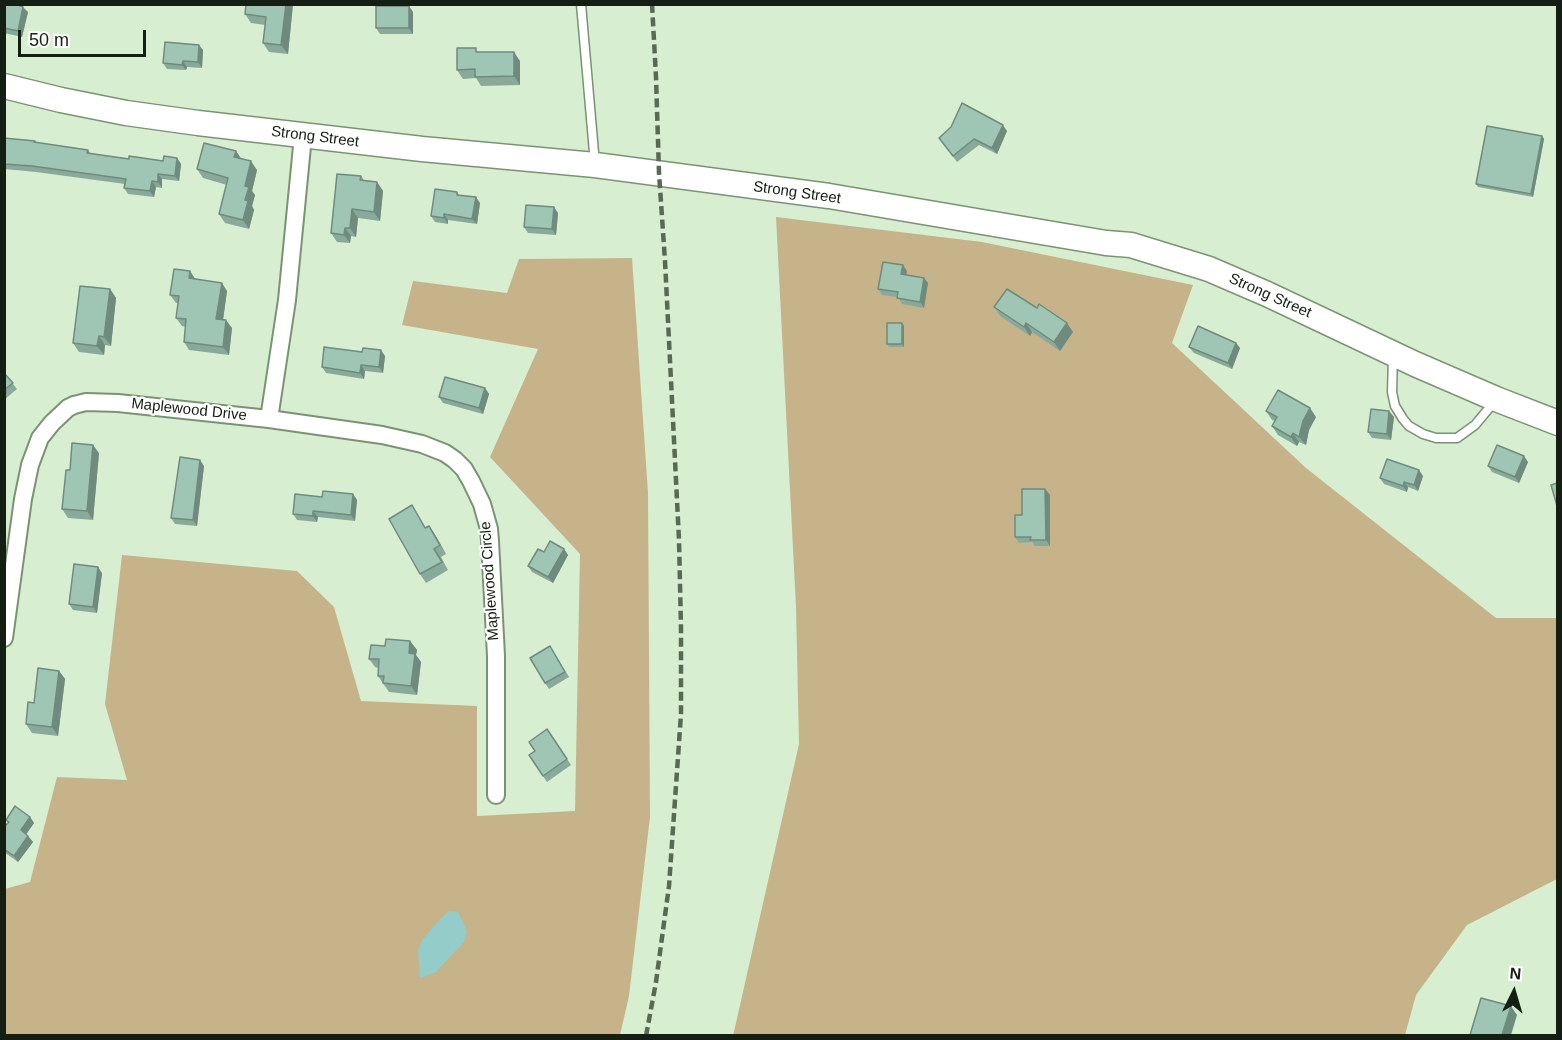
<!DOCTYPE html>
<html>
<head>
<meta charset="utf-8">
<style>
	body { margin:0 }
	#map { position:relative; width:1562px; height:1040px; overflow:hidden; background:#d7efd0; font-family:Arial,sans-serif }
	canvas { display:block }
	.frame { position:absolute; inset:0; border:6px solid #151e13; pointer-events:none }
	.north { position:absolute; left:1484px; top:962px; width:60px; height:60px; -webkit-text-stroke:4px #fff; paint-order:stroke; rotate:5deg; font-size:16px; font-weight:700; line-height:24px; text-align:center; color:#151e13 }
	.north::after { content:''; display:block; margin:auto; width:21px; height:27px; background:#151e13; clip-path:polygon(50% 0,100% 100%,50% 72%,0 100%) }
	.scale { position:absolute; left:18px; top:30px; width:128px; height:27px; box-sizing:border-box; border:3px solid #151e13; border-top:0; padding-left:8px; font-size:18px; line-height:21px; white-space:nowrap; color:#151e13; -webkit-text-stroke:4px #fff; paint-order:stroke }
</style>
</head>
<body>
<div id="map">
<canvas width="1562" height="1040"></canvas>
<div class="frame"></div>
<div class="north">N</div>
<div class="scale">50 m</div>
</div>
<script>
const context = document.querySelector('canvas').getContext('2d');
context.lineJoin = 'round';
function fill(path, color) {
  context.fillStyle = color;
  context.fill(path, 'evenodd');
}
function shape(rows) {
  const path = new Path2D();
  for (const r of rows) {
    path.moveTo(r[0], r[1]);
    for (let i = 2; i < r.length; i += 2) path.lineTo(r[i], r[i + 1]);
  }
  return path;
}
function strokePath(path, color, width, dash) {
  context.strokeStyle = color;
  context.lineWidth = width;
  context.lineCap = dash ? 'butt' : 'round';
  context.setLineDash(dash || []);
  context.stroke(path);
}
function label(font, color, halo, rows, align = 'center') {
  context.font = font + ' Arial,sans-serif';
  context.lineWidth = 4.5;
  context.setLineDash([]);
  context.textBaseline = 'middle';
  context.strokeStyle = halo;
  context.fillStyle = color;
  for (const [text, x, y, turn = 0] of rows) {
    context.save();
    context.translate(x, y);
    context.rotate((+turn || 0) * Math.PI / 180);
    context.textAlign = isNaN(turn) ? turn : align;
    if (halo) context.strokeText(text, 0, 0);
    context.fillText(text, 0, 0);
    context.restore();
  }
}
const forest = shape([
	[776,217,982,242,1193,285,1172,343,1306,468,1496,618,1557,618,1557,879,1467,925,1416,995,1405,1035,733,1036,799,744,796,607],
	[632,258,648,493,650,817,629,996,620,1035,5,1036,5,889,30,882,57,777,127,780,105,704,122,555,297,571,334,607,361,701,477,706,477,816,575,811,580,554,490,457,538,349,402,325,413,281,507,293,519,259]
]);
const water = shape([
	[449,911,458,912,467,931,464,942,436,972,420,978,418,951,422,940,440,919]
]);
const lane = shape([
	[581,4,595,164],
	[1393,357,1392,392,1395,406,1403,419,1409,426,1423,434,1436,438,1457,438,1475,425,1495,401]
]);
const street = shape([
	[269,419,382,435,422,444,445,453,455,460,464,469,471,481,482,504,489,529,490,541,496,656,496,795],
	[4,638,23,499,30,465,40,438,52,423,68,408,74,405,86,402,118,403,269,419,287,300,303,136]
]);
const secondary = shape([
	[4,86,61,100,126,113,198,123,422,149,595,165,829,196,1106,243,1131,245,1209,269,1267,294,1415,364,1496,399,1558,423]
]);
const rail = shape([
	[646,1036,656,982,669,886,681,714,681,628,679,540,665,261,659,173,656,77,652,4]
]);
const wall = shape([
	[4,4,28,12,22,37,4,33],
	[293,4,288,54,269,52,263,43,265,25,251,23,245,14],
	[413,12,413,34,380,34,376,28],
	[199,45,203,50,202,68,187,67,186,70,167,69,163,63],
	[479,52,520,61,520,85,481,86,476,78,463,79,457,70],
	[1007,131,997,154,979,145,957,162,939,138],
	[1542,136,1544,139,1533,197,1478,187,1476,184],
	[4,138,35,141,36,143,88,150,91,154,129,159,163,161,177,158,181,164,179,181,162,179,162,188,156,187,154,197,128,194,124,188,125,184,36,172,4,169],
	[236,151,241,159,257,170,252,191,255,195,252,206,254,210,249,229,225,223,219,214,227,185,203,178,197,169],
	[361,176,364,180,377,182,383,191,380,221,358,218,356,237,351,236,350,243,337,242,331,233],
	[457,192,459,195,480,203,477,224,448,220,448,224,435,222,431,216],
	[558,213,556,235,528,233,524,227],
	[190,271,195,279,227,291,223,320,232,328,229,355,189,350,184,342,186,327,182,326,176,318,178,303,176,303,170,295],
	[907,271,906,275,924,278,928,283,924,308,902,304,898,297,882,295,878,289],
	[110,289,116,298,111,346,105,345,104,355,79,352,73,343],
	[994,307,1037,308,1073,332,1060,351,1032,332,1030,336,1000,316],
	[902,323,904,326,904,347,889,347,887,344],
	[1236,343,1240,348,1232,369,1194,353,1189,347],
	[385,356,383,373,365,371,364,379,326,373,322,367],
	[4,373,17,389,4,400],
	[485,388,489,394,483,414,443,403,439,397],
	[1266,411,1316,417,1309,430,1306,445,1299,442,1297,446,1278,435,1272,426,1275,421,1272,420],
	[1394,417,1391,440,1372,438,1368,432],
	[99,453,93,520,68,518,62,509,70,470],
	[1528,462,1519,483,1492,472,1488,466],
	[204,466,197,526,175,524,171,518],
	[1423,476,1418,491,1408,487,1407,492,1384,484,1380,478],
	[1045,489,1050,495,1050,546,1035,546,1032,542,1019,543,1015,537,1022,515],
	[353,494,357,500,355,521,318,517,317,522,297,520,293,514,322,497],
	[412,505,426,528,435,535,446,554,441,557,448,570,426,583,420,574],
	[564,549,568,555,553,583,532,572,528,566,544,552],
	[102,573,97,613,73,610,69,604],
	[410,641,417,650,416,655,421,662,417,695,389,692,378,676,378,668,375,667,369,659,385,646],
	[550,646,569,677,549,689,545,683],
	[59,671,65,679,58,736,32,733,26,724,34,703],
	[547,729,571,765,547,782,529,755,535,751],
	[30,817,34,823,26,834,33,842,18,862,4,852,4,827,8,823,6,820]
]);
const shadedWall = shape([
	[286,4,293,4,288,54,281,45],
	[409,6,413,12,413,34,409,28],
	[23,7,28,12,22,37,18,31],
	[199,45,203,50,202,68,198,62],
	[514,52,520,61,520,85,514,76],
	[183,61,187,67,186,70,182,65],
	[1003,125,1007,131,997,154,992,148],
	[1542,136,1544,139,1533,197,1531,194],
	[236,151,242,160,234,157],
	[177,158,181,164,179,181,175,176],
	[251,161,257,170,252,191,255,195,252,206,254,210,249,229,243,220,245,186],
	[158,174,162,179,162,188,158,182],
	[152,181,156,187,154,197,150,191],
	[377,182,383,191,380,221,374,212],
	[476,197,480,203,477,224,472,219],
	[554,207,558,213,556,235,552,229],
	[352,209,358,218,356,237,350,228],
	[444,214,448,220,448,224,444,218],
	[345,228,351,236,350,243,344,235],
	[903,265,907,271,905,280,901,274],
	[190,271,195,279,189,278],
	[924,278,928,283,924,308,920,302],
	[222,283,227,291,222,327,216,319],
	[110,289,116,298,111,346,104,337],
	[226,320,232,328,229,355,223,347],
	[902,323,904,326,904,347,902,344],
	[1026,323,1032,332,1030,336,1024,327],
	[1067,323,1073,332,1060,351,1054,342],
	[99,336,105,345,104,355,97,346],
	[1236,343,1240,348,1232,369,1228,363],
	[381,350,385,356,383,373,379,367],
	[361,365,365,371,364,379,360,373],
	[485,388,489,394,483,414,479,408],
	[1310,408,1316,417,1309,430,1306,445,1299,437,1303,421],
	[1389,411,1394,417,1391,440,1387,434],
	[1293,433,1299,442,1297,446,1291,437],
	[93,445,99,453,93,520,87,511],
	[1524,456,1528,462,1519,483,1515,477],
	[200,460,204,466,197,526,193,520],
	[1419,470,1423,476,1418,491,1414,485],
	[1404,482,1408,487,1407,492,1403,486],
	[1045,489,1050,495,1050,546,1046,540],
	[353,494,357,500,355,521,351,515],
	[313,511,318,517,317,522,313,516],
	[429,526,435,535,446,554,440,545],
	[564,549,568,555,553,583,548,577],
	[98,567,102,573,97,613,93,607],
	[410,641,417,650,416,655,421,662,417,695,411,686,409,653],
	[59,671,65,679,58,736,52,727],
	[30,817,34,823,25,836,21,830],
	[28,836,33,842,18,862,14,856],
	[1511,1006,1517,1015,1511,1035,1502,1035]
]);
const building = shape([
	[4,4,15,4,23,7,18,31,4,28,4,4],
	[246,4,286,4,281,45,263,43,266,17,245,14,246,4],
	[376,6,409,6,409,28,376,28,376,6],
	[165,42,199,45,198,62,183,61,182,65,163,63,165,42],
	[457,48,476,48,476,52,514,52,514,76,475,77,475,69,457,70,457,48],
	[962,103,1003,125,992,148,974,139,953,156,939,138,951,127,962,103],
	[1487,126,1542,136,1531,194,1476,184,1487,126],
	[4,138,35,141,34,142,88,150,87,153,129,159,129,156,163,161,164,156,177,158,175,176,158,174,158,182,152,181,150,191,124,188,126,179,32,166,4,164,4,138],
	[204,143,236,151,234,157,251,161,245,186,249,187,245,200,248,201,243,220,219,214,228,178,197,169,204,143],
	[337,174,361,176,360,180,377,182,374,212,352,209,350,228,345,228,344,235,331,233,337,174],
	[435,189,457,192,457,195,476,197,472,219,444,214,444,218,431,216,435,189],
	[526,205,554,207,552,229,524,227,526,205],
	[883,262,903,265,901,274,924,278,920,302,897,298,898,292,878,289,883,262],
	[174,269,190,271,189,278,222,283,216,319,226,320,223,347,184,342,186,319,176,318,179,296,170,295,174,269],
	[80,286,110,289,104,337,99,336,97,346,73,343,80,286],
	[1007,289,1037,308,1039,304,1067,323,1054,342,1026,323,1024,327,994,307,1007,289],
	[887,323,902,323,902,344,887,344,887,323],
	[1198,326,1236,343,1228,363,1189,347,1198,326],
	[324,347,362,352,363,348,381,350,379,367,361,365,360,373,322,367,324,347],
	[4,373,13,383,4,390,4,373],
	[445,377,485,388,479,408,439,397,445,377],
	[1278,390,1310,408,1303,421,1299,437,1293,433,1291,437,1272,426,1277,417,1266,411,1278,390],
	[1371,409,1389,411,1387,434,1368,432,1371,409],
	[72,443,93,445,87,511,62,509,66,470,70,470,72,443],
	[1497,445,1524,456,1515,477,1488,466,1497,445],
	[180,457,200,460,193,520,171,518,180,457],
	[1387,459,1419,470,1414,485,1404,482,1403,486,1380,478,1387,459],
	[1557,483,1557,506,1551,485,1557,483],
	[1022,489,1045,489,1046,540,1030,540,1031,537,1015,537,1015,515,1022,515,1022,489],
	[323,491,353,494,351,515,313,511,313,516,293,514,295,494,322,497,323,491],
	[412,505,425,528,429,526,440,545,434,549,442,562,420,574,389,519,412,505],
	[550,541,564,549,548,577,528,566,538,549,544,552,550,541],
	[74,564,98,567,93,607,69,604,74,564],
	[386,639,410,641,409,653,415,654,411,686,383,683,384,676,378,676,379,659,369,659,371,645,385,646,386,639],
	[550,646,565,672,545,683,530,658,550,646],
	[38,668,59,671,52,727,26,724,28,702,34,703,38,668],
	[547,729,567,759,543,776,529,755,535,751,529,742,547,729],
	[15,806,30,817,21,830,28,836,14,856,4,849,4,827,9,822,6,820,15,806],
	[1481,998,1511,1006,1502,1035,1470,1035,1481,998]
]);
const streetNames = [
	["Strong Street",315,137,7],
	["Strong Street",797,193,8],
	["Strong Street",1270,296,24],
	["Maplewood Drive",189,410,6],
	["Maplewood Circle",490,581,-94]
];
fill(forest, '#c6b38a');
fill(water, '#93ccc9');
strokePath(lane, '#7c9275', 11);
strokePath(street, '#7c9275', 20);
strokePath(secondary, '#7c9275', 27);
strokePath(lane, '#fff', 8);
strokePath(street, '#fff', 16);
strokePath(secondary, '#fff', 24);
strokePath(rail, '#5a6856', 4.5, [9, 4.5]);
fill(wall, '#89aa9b');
fill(shadedWall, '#6f8b7e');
fill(building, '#9fc6b4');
strokePath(building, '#6f8b7e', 1.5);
label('15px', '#151e13', '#fff', streetNames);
</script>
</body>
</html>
